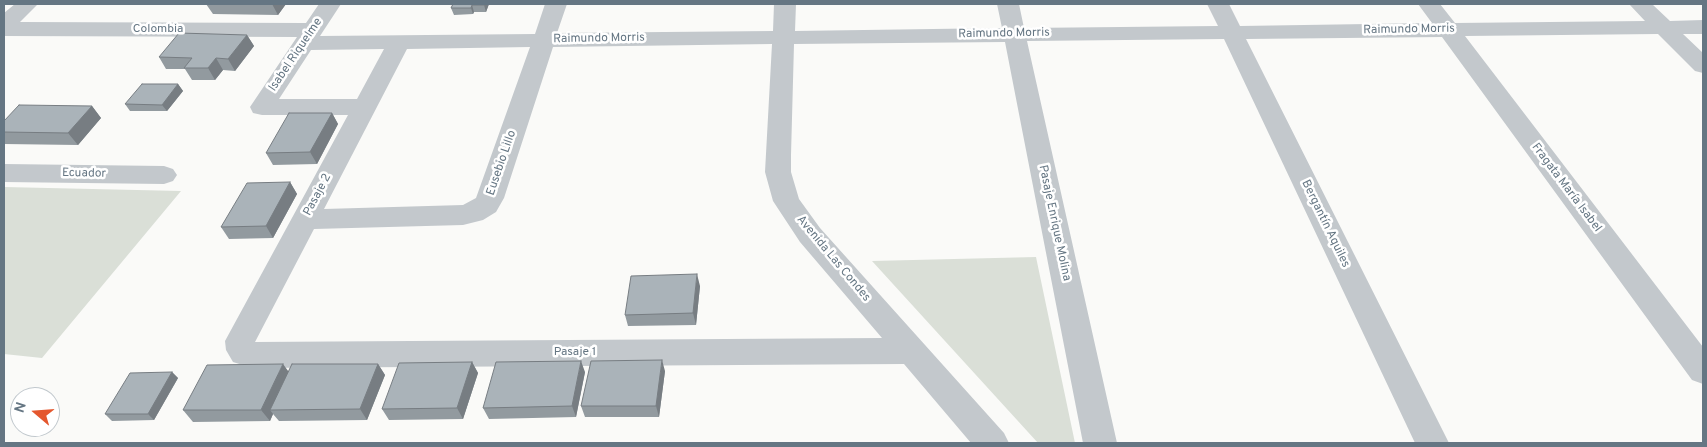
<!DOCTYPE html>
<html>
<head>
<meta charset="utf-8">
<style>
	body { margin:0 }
	#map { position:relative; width:1707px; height:447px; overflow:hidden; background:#fafaf8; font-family:Overpass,sans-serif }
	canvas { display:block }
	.frame { position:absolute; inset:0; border:5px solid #657683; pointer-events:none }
	.north { position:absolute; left:10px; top:387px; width:50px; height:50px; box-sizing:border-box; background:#fff; border:1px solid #c1c8cd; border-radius:50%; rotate:288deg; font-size:14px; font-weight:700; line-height:20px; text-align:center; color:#657683 }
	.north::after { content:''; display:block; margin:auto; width:18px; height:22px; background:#e4572e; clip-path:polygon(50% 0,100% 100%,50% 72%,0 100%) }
</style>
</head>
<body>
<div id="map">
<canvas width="1707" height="447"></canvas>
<div class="frame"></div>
<div class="north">N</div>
</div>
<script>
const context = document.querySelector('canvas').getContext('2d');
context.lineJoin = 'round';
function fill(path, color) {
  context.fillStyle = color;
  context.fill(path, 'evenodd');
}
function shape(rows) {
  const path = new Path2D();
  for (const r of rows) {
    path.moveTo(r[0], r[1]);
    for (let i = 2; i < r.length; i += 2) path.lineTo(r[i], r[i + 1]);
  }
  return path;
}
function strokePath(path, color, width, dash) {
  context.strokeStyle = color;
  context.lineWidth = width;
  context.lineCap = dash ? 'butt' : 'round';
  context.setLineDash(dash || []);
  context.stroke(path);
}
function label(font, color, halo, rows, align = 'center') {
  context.font = font + ' Overpass,sans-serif';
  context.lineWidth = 5;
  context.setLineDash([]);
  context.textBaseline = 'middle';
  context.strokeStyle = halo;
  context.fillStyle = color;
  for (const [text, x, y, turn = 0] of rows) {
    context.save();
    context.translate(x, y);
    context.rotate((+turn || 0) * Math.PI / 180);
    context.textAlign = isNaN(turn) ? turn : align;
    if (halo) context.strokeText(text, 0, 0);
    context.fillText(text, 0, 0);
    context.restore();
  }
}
const green = shape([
	[4,187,181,191,42,358,4,354],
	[1036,257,1075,443,1038,443,872,261]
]);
const minor = shape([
	[15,4,38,4,20,22,306,23,319,4,341,4,320,36,535,34,545,4,567,4,557,33,773,31,774,4,796,4,795,31,1002,28,997,4,1019,4,1024,28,1218,26,1207,4,1229,4,1240,26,1432,23,1418,4,1440,4,1455,23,1645,21,1629,4,1652,4,1670,21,1703,20,1703,34,1683,34,1703,53,1703,73,1695,71,1658,34,1465,36,1703,347,1703,384,1692,380,1442,37,1246,39,1449,443,1415,443,1224,39,1027,41,1117,443,1083,443,1005,42,794,44,791,155,791,172,799,199,820,228,1004,433,1009,443,971,443,904,364,252,368,233,362,226,350,225,341,348,115,262,115,253,113,250,107,297,37,4,36,4,13,15,4],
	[772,44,765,172,773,201,800,242,882,338,255,342,314,229,463,225,483,220,496,212,504,198,553,47,772,44],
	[530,47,476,198,463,205,324,209,407,49,530,47],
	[384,49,357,99,279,99,311,50,384,49],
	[4,164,164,166,173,169,177,175,173,181,164,184,4,182,4,164]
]);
const wall = shape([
	[206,4,286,4,278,15,213,14],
	[453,4,489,4,486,12,474,12,473,14,454,15,451,8],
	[247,35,254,46,235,71,223,70,215,80,192,80,185,69,166,69,159,57],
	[178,84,183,91,167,111,130,111,125,104],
	[92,106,101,118,78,145,4,144,4,121],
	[332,113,338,124,317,164,273,165,266,153],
	[290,182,297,194,273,238,229,239,221,227],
	[700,286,696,325,628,326,625,315],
	[472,362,478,373,463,419,389,420,382,409],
	[378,364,385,375,367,420,279,421,273,414,270,421,193,422,183,410,288,371],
	[665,371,659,417,585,417,581,406],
	[172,372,178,378,154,420,112,421,105,414],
	[585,372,576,417,489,419,483,408]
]);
const shadedWall = shape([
	[272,4,286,4,278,15],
	[484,4,489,4,486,12,484,5],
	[472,5,474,12,473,14,471,8],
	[247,35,254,46,235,71,228,59],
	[216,58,223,70,215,80,208,68],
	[178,84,183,91,167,111,162,105],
	[92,106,101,118,78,145,68,133],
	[332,113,338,124,317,164,310,152],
	[290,182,297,194,273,238,266,226],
	[697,274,700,286,696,325,693,313],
	[662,360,665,371,659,417,656,406],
	[581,361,585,372,576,417,572,406],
	[472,362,478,373,463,419,457,408],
	[283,364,291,375,270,410,273,414,270,421,261,410],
	[378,364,385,375,367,420,360,409],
	[172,372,178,378,154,420,148,414]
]);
const building = shape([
	[453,4,484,4,484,5,472,5,471,8,451,8,453,4],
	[179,33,247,35,228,59,216,58,208,68,184,68,192,58,159,57,179,33],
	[142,84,178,84,162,105,125,104,142,84],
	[19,105,92,106,68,133,4,132,4,121,19,105],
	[289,113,332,113,310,152,266,153,289,113],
	[290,182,266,226,221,227,247,183,290,182],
	[697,274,693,313,625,315,631,276,697,274],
	[662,360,656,406,581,406,591,361,662,360],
	[581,361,572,406,483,408,496,362,581,361],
	[472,362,457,408,382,409,399,363,472,362],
	[283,364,261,410,183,410,207,365,283,364],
	[292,364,378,364,360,409,270,410,292,364],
	[172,372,148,414,105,414,130,373,172,372]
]);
const streetNames = [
	["Colombia",158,30],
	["Raimundo Morris",1409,30,-1],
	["Raimundo Morris",1004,34,-1],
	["Raimundo Morris",599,39,-1],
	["Isabel Riquelme",296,55,-56],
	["Eusebio Lillo",502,163,-71],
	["Ecuador",84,174,1],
	["Fragata María Isabel",1566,188,53],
	["Pasaje 2",318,195,-62],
	["Pasaje Enrique Molina",1054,223,78],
	["Bergantín Aquiles",1325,224,64],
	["Avenida Las Condes",833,259,50],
	["Pasaje 1",575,353]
];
fill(green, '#dadfd7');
fill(minor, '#c3c8cc');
fill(wall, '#929a9f');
fill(shadedWall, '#777d82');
fill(building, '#aab3b9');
strokePath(building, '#777d82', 1);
label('12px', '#657683', '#fff', streetNames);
</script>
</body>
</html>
